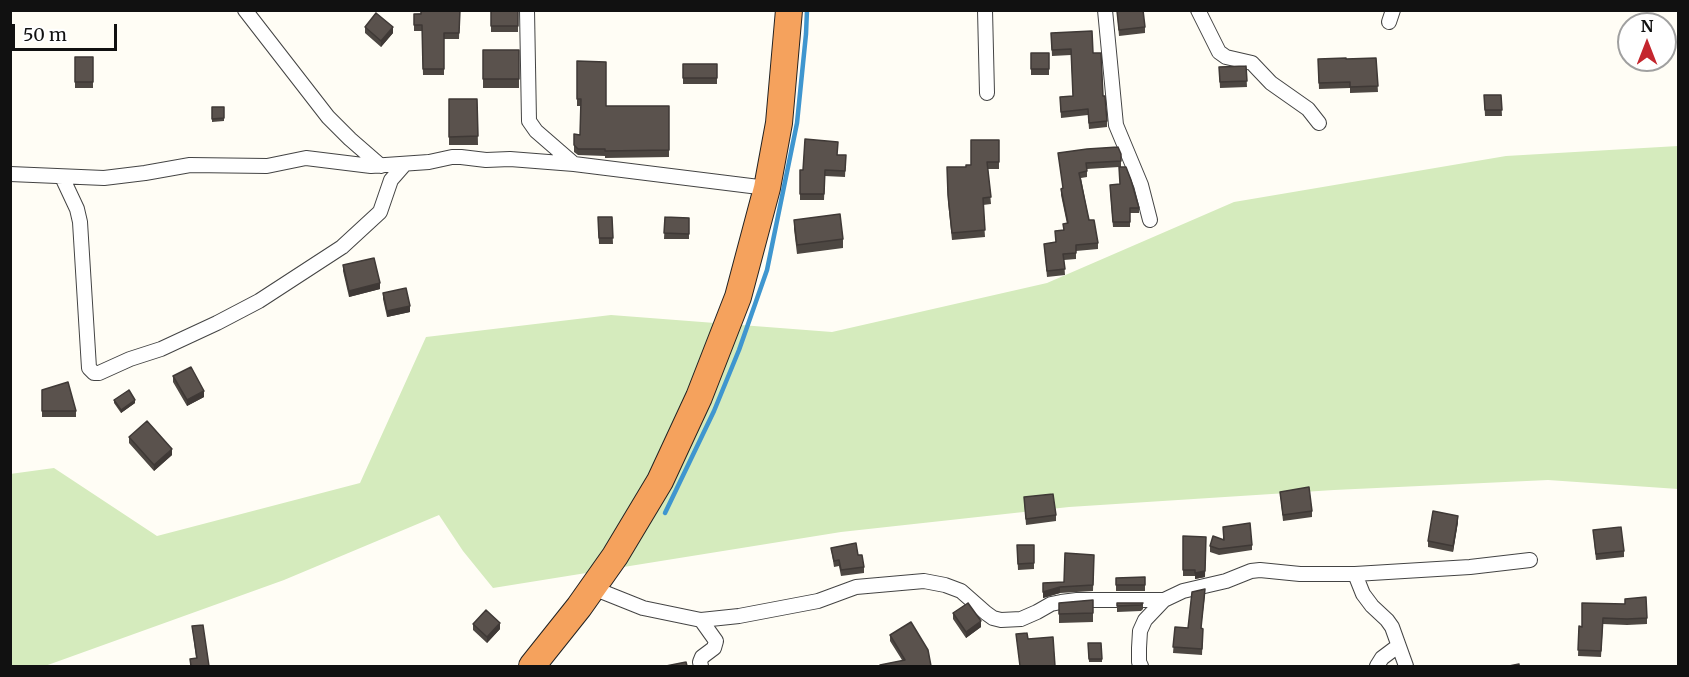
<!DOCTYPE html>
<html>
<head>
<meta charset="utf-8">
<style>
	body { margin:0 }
	#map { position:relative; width:1689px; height:677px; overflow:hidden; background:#fffdf5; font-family:Merriweather,serif }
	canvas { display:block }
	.frame { position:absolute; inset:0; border:12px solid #111; pointer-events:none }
	.north { position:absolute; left:1617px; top:12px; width:60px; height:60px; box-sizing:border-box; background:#fff; border:2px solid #a0a0a0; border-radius:50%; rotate:0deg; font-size:16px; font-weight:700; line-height:24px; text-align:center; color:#111 }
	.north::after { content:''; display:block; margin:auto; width:21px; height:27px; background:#c4262e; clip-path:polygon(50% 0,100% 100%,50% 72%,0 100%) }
	.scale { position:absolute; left:12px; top:24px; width:105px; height:27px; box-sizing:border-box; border:3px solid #111; border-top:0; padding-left:8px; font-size:18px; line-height:21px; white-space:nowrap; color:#111; -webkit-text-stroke:4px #fff; paint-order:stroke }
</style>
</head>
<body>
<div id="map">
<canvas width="1689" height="677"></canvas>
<div class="frame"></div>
<div class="north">N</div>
<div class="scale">50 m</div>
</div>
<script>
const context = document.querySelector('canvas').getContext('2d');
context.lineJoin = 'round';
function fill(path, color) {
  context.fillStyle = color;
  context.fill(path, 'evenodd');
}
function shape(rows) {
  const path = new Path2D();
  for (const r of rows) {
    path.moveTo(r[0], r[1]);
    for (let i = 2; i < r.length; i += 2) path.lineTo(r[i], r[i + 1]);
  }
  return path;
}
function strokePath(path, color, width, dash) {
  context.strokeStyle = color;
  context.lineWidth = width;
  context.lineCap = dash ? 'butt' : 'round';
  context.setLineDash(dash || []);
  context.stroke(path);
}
const green = shape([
	[1678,146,1678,489,1548,480,1334,490,1069,507,841,532,493,588,463,551,439,515,284,580,45,666,11,666,10,474,54,468,157,536,360,483,426,337,611,315,832,332,1047,283,1234,202,1506,156]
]);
const stream = shape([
	[665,513,714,411,739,350,767,270,797,123,806,34,807,10]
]);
const street = shape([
	[245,10,328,117,350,139,381,166],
	[527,10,529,121,536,131,574,164],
	[985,10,987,93],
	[1105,10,1116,125,1141,185,1150,220],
	[1198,10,1219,52,1226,57,1252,63,1271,83,1308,109,1319,123],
	[1389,22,1393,10],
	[10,174,104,178,145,173,190,165,267,166,306,158,371,166,429,162,452,157,461,157,486,160,510,159,574,164,767,188],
	[62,177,77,209,80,222,89,368,94,373,99,373,130,359,161,349,217,323,259,301,342,247,380,212,391,180,405,164],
	[1355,574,1363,594,1372,606,1387,620,1392,627,1406,666],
	[593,588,643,608,701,620,739,616,818,601,856,587,924,581,945,585,961,591,986,613,993,618,1001,620,1021,619,1037,612,1051,604,1061,602,1077,600,1164,600],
	[701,620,716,641,714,648,702,657,700,662,701,666],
	[1141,666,1139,662,1139,648,1140,631,1145,620,1164,600,1183,591,1226,581,1251,571,1260,570,1300,574,1355,574,1470,567,1530,560],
	[1377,666,1382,658,1398,646]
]);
const highway = shape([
	[532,666,579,607,615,556,660,481,699,397,738,297,767,188,779,123,789,10]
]);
const wall = shape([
	[460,10,459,39,444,39,444,75,423,75,422,31,414,31,414,14],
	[518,10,518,32,491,32,491,11],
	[1117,11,1145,27,1145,33,1119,36],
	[365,27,393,33,381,47,365,33],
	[1051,33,1093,53,1103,96,1107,121,1107,127,1089,129,1088,115,1061,118,1060,97,1073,96,1071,55,1052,56],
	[483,50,519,50,519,88,483,88],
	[1031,53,1049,53,1049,75,1031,75],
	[75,57,93,57,93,88,75,88],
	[1376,58,1378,92,1350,93,1350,88,1319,89,1318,59,1346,59],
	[577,61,606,106,669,106,669,157,605,158,605,156,578,155,574,152,574,134,580,135,581,106,577,106],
	[683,64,717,64,717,84,683,84],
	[1246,66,1247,87,1220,88,1219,67],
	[1484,95,1501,95,1502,116,1485,116],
	[449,99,477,99,478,145,449,145],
	[212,107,224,107,224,121,212,122],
	[999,140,999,169,988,169,991,204,983,205,985,237,952,240,948,202,947,167,966,167,971,165],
	[1058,153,1121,154,1121,167,1139,208,1139,213,1130,213,1130,227,1113,227,1110,190,1120,184,1119,167,1087,169,1087,177,1081,178,1089,220,1098,243,1098,249,1076,251,1076,259,1064,260,1065,275,1047,277,1044,244,1055,242,1067,224,1061,195,1061,189,1063,188],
	[838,155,846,155,845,177,825,176,824,200,800,200,800,170,803,170],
	[598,217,612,217,613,244,599,244],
	[665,217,689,218,689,239,664,239],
	[794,220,843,239,843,248,797,254,794,229],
	[343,265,380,289,349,297,343,271],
	[383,293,410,312,387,317,383,299],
	[173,376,204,397,187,406,173,382],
	[42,390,76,411,76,417,42,417],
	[114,400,135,403,121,413,114,403],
	[129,437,172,455,154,471,129,443],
	[1280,492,1312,511,1312,517,1283,521],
	[1024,497,1056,515,1056,521,1026,525],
	[1458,522,1453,552,1428,547,1428,541],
	[1223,527,1252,545,1252,550,1219,555,1210,552,1210,546,1223,539],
	[1593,530,1624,551,1624,557,1596,560],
	[1183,536,1205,577,1195,579,1195,576,1183,576],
	[1017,545,1034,545,1034,569,1018,570],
	[831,548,858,555,864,567,864,573,841,576,839,566,834,567],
	[1094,555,1093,591,1060,593,1043,598,1043,583,1064,582],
	[1145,577,1145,591,1116,591,1116,578],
	[1205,595,1201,628,1203,629,1202,655,1173,653,1175,627,1188,628],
	[1093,600,1093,622,1059,623,1059,603],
	[1117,603,1143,603,1143,609,1141,611,1117,612],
	[1582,603,1647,618,1647,624,1627,625,1603,624,1601,657,1578,656,1579,626,1582,627],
	[953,613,981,627,966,638,953,619],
	[473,624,500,629,487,643,473,630],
	[192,626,209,666,190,666,190,659,196,658],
	[890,635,931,666,902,660,890,641],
	[1088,643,1102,659,1102,662,1089,662]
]);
const shadedWall = shape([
	[393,27,393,33,381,47,381,41],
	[380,283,380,289,349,297,349,291],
	[410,306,410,312,387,317,387,311],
	[204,391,204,397,187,406,187,400],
	[135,400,135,403,121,413,121,410],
	[172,449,172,455,154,471,154,465],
	[1458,516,1458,522,1453,552,1453,546],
	[1206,537,1205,577,1195,579,1195,573],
	[1060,587,1060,593,1043,598,1043,592],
	[981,621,981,627,966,638,966,632],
	[500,623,500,629,487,643,487,637]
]);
const building = shape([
	[421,10,460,10,459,33,444,33,444,69,423,69,422,25,414,25,414,14,421,14,421,10],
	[518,10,518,26,491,26,491,11,518,10],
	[1143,10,1145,27,1119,30,1117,11,1143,10],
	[376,13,393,27,381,41,365,27,376,13],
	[1092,31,1093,53,1101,53,1103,96,1105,96,1107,121,1089,123,1088,109,1061,112,1060,97,1073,96,1071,49,1052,50,1051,33,1092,31],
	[483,50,519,50,519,79,483,79,483,50],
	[1031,53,1049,53,1049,69,1031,69,1031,53],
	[75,57,93,57,93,82,75,82,75,57],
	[1346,58,1346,59,1376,58,1378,86,1350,87,1350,82,1319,83,1318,59,1346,58],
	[577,61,606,62,606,106,669,106,669,150,605,151,605,149,578,149,574,145,574,134,580,135,581,99,577,99,577,61],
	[683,64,717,64,717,78,683,78,683,64],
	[1246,66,1247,81,1220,82,1219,67,1246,66],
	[1484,95,1501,95,1502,110,1485,110,1484,95],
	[449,99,477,99,478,136,449,137,449,99],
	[212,107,224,107,224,118,212,119,212,107],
	[805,139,838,142,837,155,846,155,845,171,825,170,824,194,800,194,800,170,803,170,805,139],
	[971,140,999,140,999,162,987,162,991,197,983,198,985,230,952,233,948,195,947,167,966,167,966,165,971,165,971,140],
	[1118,147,1121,154,1121,161,1086,163,1087,171,1079,173,1089,220,1094,220,1098,243,1076,245,1076,253,1063,254,1065,269,1047,271,1044,244,1056,242,1055,231,1064,230,1063,224,1068,223,1061,189,1063,188,1058,153,1087,149,1118,147],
	[1119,167,1126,167,1131,180,1139,208,1130,208,1130,222,1113,222,1110,185,1120,184,1119,167],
	[840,214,843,239,797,245,794,220,840,214],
	[598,217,612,217,613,238,599,238,598,217],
	[665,217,689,218,689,234,664,233,665,217],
	[374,258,380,283,349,291,343,265,374,258],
	[406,288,410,306,387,311,383,293,406,288],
	[191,367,204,391,187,400,173,376,191,367],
	[68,382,76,411,42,411,42,390,68,382],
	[129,390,135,400,121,410,114,400,129,390],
	[147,421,172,449,154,465,129,437,147,421],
	[1309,487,1312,511,1283,515,1280,492,1309,487],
	[1053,494,1056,515,1026,519,1024,497,1053,494],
	[1433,511,1458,516,1453,546,1428,541,1433,511],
	[1250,523,1252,545,1219,549,1210,546,1213,536,1224,540,1223,527,1250,523],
	[1621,527,1624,551,1596,554,1593,530,1621,527],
	[1183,536,1206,537,1205,571,1195,573,1195,570,1183,570,1183,536],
	[856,543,858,555,862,555,864,567,841,570,839,560,834,561,831,548,856,543],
	[1017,545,1034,545,1034,563,1018,564,1017,545],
	[1065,553,1094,555,1093,585,1060,587,1043,592,1043,583,1064,582,1065,553],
	[1145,577,1145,585,1116,585,1116,578,1145,577],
	[1205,589,1201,628,1203,629,1202,649,1173,647,1175,627,1188,628,1192,592,1205,589],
	[1646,597,1647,618,1627,619,1603,618,1601,651,1578,650,1579,626,1582,627,1582,603,1625,604,1625,599,1646,597],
	[1093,600,1093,613,1059,614,1059,603,1093,600],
	[968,603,981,621,966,632,953,613,968,603],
	[1117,603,1143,603,1141,605,1117,606,1117,603],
	[486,610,500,623,487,637,473,624,486,610],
	[911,622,928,650,931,666,880,666,880,665,905,660,890,635,911,622],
	[203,625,209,666,191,666,190,659,197,658,192,626,203,625],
	[1027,633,1028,639,1053,637,1055,666,1020,666,1016,634,1027,633],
	[1088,643,1101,643,1102,659,1089,659,1088,643],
	[686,662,687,666,666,666,686,662],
	[1519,664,1519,666,1509,666,1519,664]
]);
fill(green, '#d5ebbd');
strokePath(stream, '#3f96cf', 4.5);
strokePath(street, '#444', 16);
strokePath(highway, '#222', 28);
strokePath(street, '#fff', 14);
strokePath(highway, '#f5a25d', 26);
fill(wall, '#4d4742');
fill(shadedWall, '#3f3936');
fill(building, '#5a524d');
strokePath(building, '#3f3936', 1.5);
</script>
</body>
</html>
